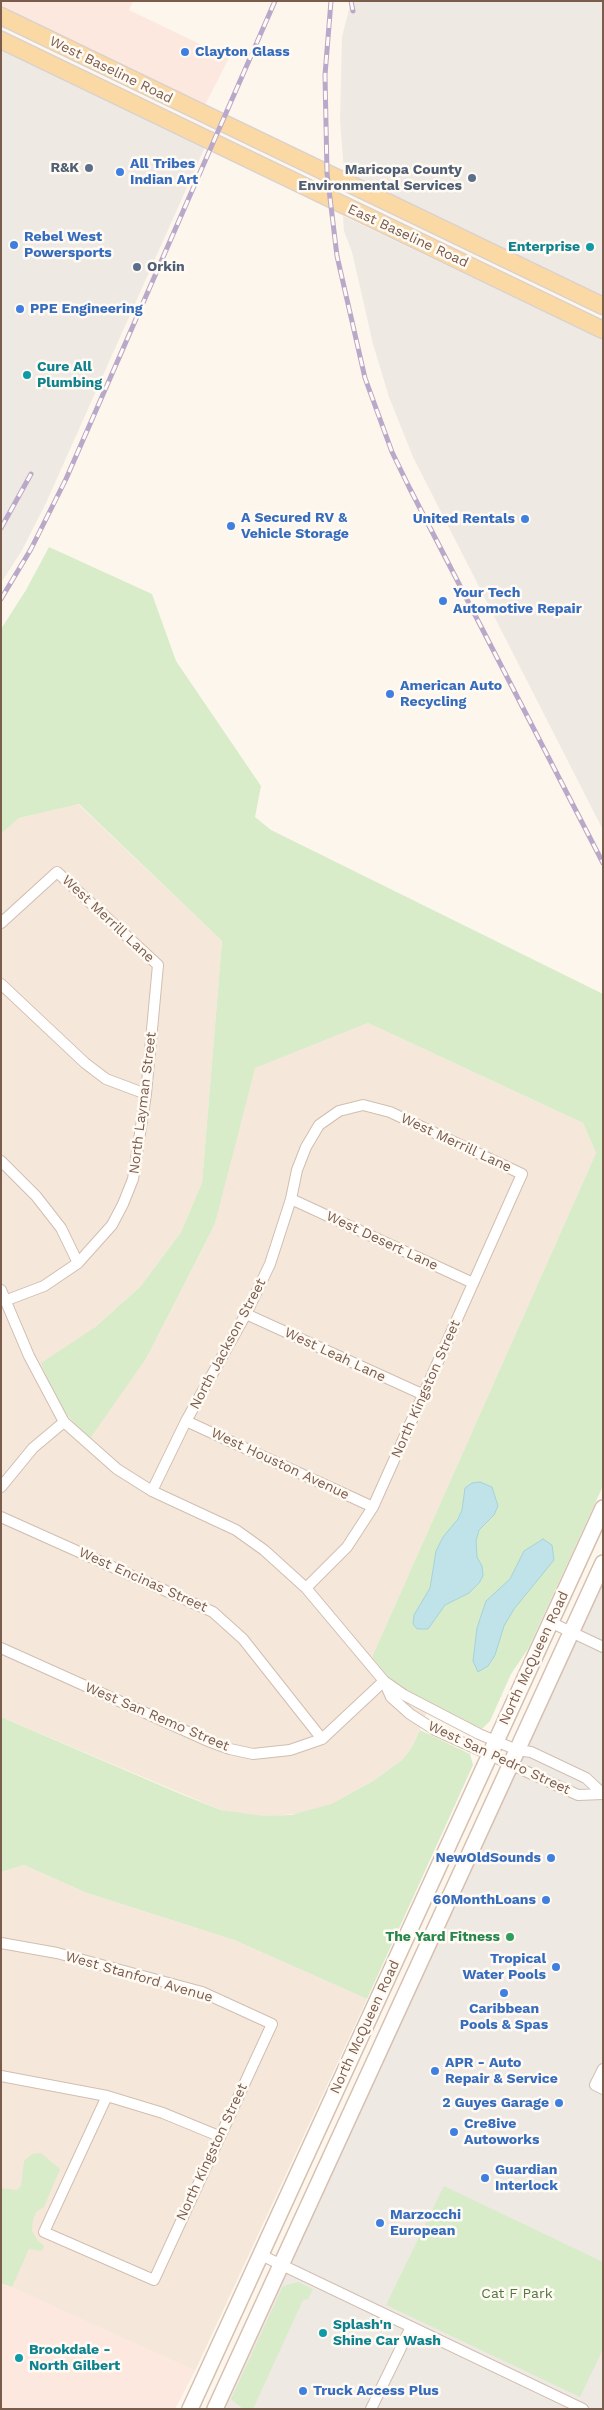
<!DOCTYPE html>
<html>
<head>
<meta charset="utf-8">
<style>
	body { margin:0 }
	#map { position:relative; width:604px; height:2410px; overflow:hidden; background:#fdf6ec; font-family:"Work Sans",sans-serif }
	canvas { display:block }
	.frame { position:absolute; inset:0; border:2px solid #7a5c4d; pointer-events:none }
</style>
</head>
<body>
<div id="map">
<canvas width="604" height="2410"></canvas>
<div class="frame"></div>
</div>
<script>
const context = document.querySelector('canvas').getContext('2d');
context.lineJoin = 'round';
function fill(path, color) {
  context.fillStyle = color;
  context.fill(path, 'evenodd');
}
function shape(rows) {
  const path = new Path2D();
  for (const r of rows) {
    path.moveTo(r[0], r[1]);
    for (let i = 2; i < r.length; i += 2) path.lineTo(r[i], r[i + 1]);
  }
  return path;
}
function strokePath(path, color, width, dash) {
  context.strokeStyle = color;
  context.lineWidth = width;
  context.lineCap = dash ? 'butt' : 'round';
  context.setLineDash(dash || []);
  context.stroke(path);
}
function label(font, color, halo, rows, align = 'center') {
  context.font = font + ' "Work Sans",sans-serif';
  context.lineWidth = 5;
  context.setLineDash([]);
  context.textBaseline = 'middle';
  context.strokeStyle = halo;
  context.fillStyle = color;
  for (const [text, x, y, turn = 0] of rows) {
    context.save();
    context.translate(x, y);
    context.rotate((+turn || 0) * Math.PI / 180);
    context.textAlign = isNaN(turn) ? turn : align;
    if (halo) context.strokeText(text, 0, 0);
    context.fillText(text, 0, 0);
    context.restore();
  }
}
const residential = shape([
	[78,804,222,941,202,1184,181,1232,140,1287,94,1328,147,1357,215,1224,254,1068,368,1023,583,1123,596,1153,372,1657,389,1678,429,1706,420,1730,412,1747,402,1760,373,1781,331,1804,303,1813,264,1817,221,1810,1,1717,1,834,19,818],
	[24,1865,87,1893,234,1940,367,1999,195,2371,1,2283,1,1872]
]);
const commercial = shape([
	[1,1,133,1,129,10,229,58,205,105,1,6],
	[1,2282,195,2371,175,2409,1,2409]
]);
const industrial = shape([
	[351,1,603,1,603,297,344,172,340,120,342,37],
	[1,49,205,147,46,503,21,552,1,583],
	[343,216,603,340,603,830,413,457,389,397,373,344,352,252,344,231],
	[603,1582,603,2409,225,2409,297,2250]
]);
const green = shape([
	[49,547,152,594,176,661,261,786,255,817,271,830,603,994,603,1486,528,1649,511,1674,490,1721,483,1728,478,1728,411,1694,389,1678,372,1657,596,1153,583,1123,368,1023,255,1068,215,1224,147,1357,89,1440,59,1405,41,1363,94,1328,140,1287,181,1232,202,1183,222,941,79,804,19,818,1,834,1,629,26,590],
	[1,1717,183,1795,221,1810,264,1816,291,1815,331,1804,373,1781,402,1760,412,1747,420,1730,470,1754,473,1765,367,1999,234,1940,87,1893,24,1865,1,1872],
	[41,2153,60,2169,44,2207,36,2212,33,2220,32,2231,38,2241,44,2246,42,2251,29,2249,12,2287,1,2283,1,2188,17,2190,21,2186,24,2161,32,2154],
	[444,2186,603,2262,603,2349,580,2397,386,2305],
	[298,2282,313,2289,308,2299,303,2300,253,2409,243,2409,231,2399,283,2286]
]);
const water = shape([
	[480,1482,492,1487,498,1506,494,1515,479,1530,476,1541,477,1557,482,1566,483,1576,479,1583,469,1593,445,1605,428,1629,417,1629,413,1624,414,1615,430,1588,436,1551,443,1537,458,1519,462,1510,465,1488,472,1483,480,1482],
	[543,1539,552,1545,554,1560,514,1609,504,1626,495,1655,488,1666,478,1672,473,1661,477,1628,486,1601,510,1579,524,1551,543,1539]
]);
const street = shape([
	[1,923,57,872,158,965,146,1094,133,1179,123,1204,112,1225,78,1263,44,1286,7,1300],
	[1,984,85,1063,106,1079,146,1094],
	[1,1161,36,1196,61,1228,78,1263],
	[291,1199,473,1283],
	[1,1290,29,1356,64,1422,117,1469,152,1491,236,1530,264,1550,306,1588,384,1681,404,1695,479,1734,517,1750,531,1752,586,1778,603,1794],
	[246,1314,424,1395],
	[186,1421,373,1507],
	[1,1487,33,1448,64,1422],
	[152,1491,186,1421,246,1314,270,1264,291,1199,297,1170,306,1147,319,1125,339,1111,363,1105,390,1112,522,1174,373,1507,347,1547,306,1588],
	[1,1517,213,1612,243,1639,322,1739],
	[550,1622,603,1647],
	[1,1648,208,1741,230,1749,253,1754,290,1750,322,1739,384,1681],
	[384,1681,391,1697,410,1714,435,1730,578,1795,603,1794],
	[1,1943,57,1953,202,1992,272,2024,154,2280,44,2232,107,2096],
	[603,2069,595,2085,603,2089],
	[1,2076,107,2096,163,2113,219,2136],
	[261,2255,583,2409],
	[371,2409,411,2327]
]);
const secondary = shape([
	[190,2409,603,1508],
	[215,2409,603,1563]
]);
const primary = shape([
	[1,16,603,306],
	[1,40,603,330]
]);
const rail = shape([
	[331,1,325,75,327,173,337,256,365,378,392,452,409,487,603,863],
	[351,1,353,11],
	[1,528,31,474],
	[1,599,31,549,66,479,275,1]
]);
const markers = [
	[185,52,5,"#3f7fe0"],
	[89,168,5,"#5c6f8a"],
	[120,172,5,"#3f7fe0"],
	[472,178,5,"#5c6f8a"],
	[14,245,5,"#3f7fe0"],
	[590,247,5,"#0f9aa8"],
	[137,267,5,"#5c6f8a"],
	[20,309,5,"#3f7fe0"],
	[27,375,5,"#0f9aa8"],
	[525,519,5,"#3f7fe0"],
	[231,526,5,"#3f7fe0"],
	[443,601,5,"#3f7fe0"],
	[390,694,5,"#3f7fe0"],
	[551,1858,5,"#3f7fe0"],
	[546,1900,5,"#3f7fe0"],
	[510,1937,5,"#2e9e5b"],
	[556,1967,5,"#3f7fe0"],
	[504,1993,5,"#3f7fe0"],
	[435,2071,5,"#3f7fe0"],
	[559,2103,5,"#3f7fe0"],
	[454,2132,5,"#3f7fe0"],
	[485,2178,5,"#3f7fe0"],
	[380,2223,5,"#3f7fe0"],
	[323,2333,5,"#0f9aa8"],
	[19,2358,5,"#0f9aa8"],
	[303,2391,5,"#3f7fe0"]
];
const shopNames = [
	["Clayton Glass",195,52],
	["All Tribes",130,164],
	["Indian Art",130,180],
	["Rebel West",24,237],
	["Powersports",24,253],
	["PPE Engineering",30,309],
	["A Secured RV &",241,518],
	["Vehicle Storage",241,534],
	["United Rentals",515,519,"right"],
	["Your Tech",453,593],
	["Automotive Repair",453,609],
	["American Auto",400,686],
	["Recycling",400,702],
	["NewOldSounds",541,1858,"right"],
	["60MonthLoans",536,1900,"right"],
	["Tropical",546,1959,"right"],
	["Water Pools",546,1975,"right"],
	["Caribbean",504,2009,"center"],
	["Pools & Spas",504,2025,"center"],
	["APR - Auto",445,2063],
	["Repair & Service",445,2079],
	["2 Guyes Garage",549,2103,"right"],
	["Cre8ive",464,2124],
	["Autoworks",464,2140],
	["Guardian",495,2170],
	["Interlock",495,2186],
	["Marzocchi",390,2215],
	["European",390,2231],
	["Truck Access Plus",313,2391]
];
const streetNames = [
	["West Baseline Road",111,70,26],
	["East Baseline Road",408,236,25],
	["West Merrill Lane",108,919,43],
	["North Layman Street",143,1103,-83],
	["West Merrill Lane",456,1143,25],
	["West Desert Lane",382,1241,25],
	["North Jackson Street",228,1344,-62],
	["West Leah Lane",335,1355,25],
	["North Kingston Street",426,1389,-66],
	["West Houston Avenue",280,1464,25],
	["West Encinas Street",143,1580,24],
	["North McQueen Road",534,1658,-65],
	["West San Remo Street",157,1717,23],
	["West San Pedro Street",499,1758,25],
	["West Stanford Avenue",139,1977,16],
	["North McQueen Road",365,2027,-65],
	["North Kingston Street",212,2152,-65]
];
const serviceNames = [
	["R&K",79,168],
	["Maricopa County",462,170],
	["Environmental Services",462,186],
	["Orkin",147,267,"left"]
];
const cultureNames = [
	["Enterprise",580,247,"right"],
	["Cure All",37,367],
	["Plumbing",37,383],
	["Splash'n",333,2325],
	["Shine Car Wash",333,2341],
	["Brookdale -",29,2350],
	["North Gilbert",29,2366]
];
const leisureNames = [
	["The Yard Fitness",500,1937]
];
const parkNames = [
	["Cat F Park",517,2294]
];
fill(residential, '#f5e8da');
fill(commercial, '#fde8e0');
fill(industrial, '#efe9e4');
fill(green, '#d8ecc9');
fill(water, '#bfe3e8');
strokePath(water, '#a5d3da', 1);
strokePath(street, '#d1beb0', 12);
strokePath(secondary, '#d6c0b0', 18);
strokePath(primary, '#dad1cd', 19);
strokePath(street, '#fff', 10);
strokePath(secondary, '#fff', 15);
strokePath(primary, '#fbd9a5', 16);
strokePath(rail, '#b9a8c9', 5);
strokePath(rail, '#fffaf3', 3, [9]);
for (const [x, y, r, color] of markers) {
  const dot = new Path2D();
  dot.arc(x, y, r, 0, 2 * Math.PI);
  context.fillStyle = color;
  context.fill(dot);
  strokePath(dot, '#fffaf3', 2);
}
label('bold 14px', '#366cbe', '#fffaf3', shopNames, 'left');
label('14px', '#7a5c4d', '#fffaf3', streetNames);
label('bold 14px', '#4e5e75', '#fffaf3', serviceNames, 'right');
label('bold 14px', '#0d838f', '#fffaf3', cultureNames, 'left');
label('bold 14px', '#27864d', '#fffaf3', leisureNames, 'right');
label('14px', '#537a41', '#fffaf3', parkNames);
</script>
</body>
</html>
